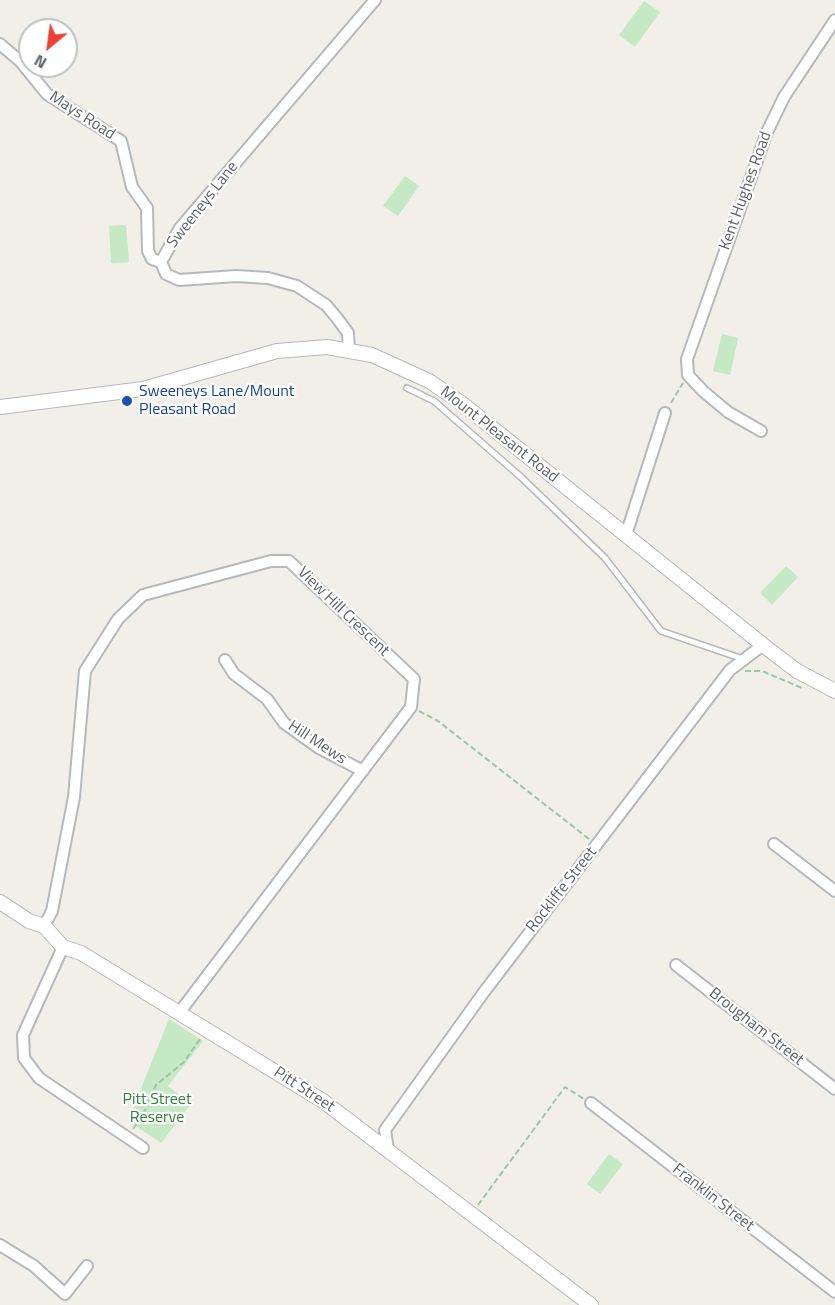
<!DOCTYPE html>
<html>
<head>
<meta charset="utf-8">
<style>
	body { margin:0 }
	#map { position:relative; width:835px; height:1305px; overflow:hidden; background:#f1efe8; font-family:"Titillium Web",sans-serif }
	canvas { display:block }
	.north { position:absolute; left:18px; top:18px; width:60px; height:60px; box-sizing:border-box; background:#fff; border:2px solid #bfc1c3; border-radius:50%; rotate:209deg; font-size:16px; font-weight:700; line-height:24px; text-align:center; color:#5f6368 }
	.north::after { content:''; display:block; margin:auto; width:21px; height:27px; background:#ea4335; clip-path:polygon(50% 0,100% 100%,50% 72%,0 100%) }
</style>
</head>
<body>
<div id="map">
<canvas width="835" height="1305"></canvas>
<div class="north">N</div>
</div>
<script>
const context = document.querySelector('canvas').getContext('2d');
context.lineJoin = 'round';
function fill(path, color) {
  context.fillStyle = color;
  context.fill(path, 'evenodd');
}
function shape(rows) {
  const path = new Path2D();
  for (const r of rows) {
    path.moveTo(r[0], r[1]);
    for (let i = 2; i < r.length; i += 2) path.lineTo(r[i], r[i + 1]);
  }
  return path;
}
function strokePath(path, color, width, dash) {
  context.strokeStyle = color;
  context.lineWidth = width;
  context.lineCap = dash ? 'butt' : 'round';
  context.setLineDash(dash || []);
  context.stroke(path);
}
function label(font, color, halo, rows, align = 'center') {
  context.font = font + ' "Titillium Web",sans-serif';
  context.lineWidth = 4.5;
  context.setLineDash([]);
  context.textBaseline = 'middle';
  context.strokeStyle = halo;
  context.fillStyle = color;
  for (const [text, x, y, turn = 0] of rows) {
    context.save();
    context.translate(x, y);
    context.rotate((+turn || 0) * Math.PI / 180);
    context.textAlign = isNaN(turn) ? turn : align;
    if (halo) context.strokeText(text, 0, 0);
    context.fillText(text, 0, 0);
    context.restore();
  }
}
const green = shape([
	[644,1,660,12,635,47,619,35],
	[405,176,419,186,398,216,383,206],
	[126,225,129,262,111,263,109,226],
	[722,334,738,338,730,375,713,371],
	[786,566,798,577,772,605,760,593],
	[169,1019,203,1041,168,1086,191,1104,161,1143,128,1121],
	[609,1154,623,1164,600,1194,587,1184]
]);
const path = shape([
	[671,403,683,383],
	[745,671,762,671,802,688],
	[419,711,438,721,589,839],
	[133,1129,142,1117,156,1085,184,1062,200,1039],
	[478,1205,565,1087,584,1099]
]);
const service = shape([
	[407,388,434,401,522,478,605,558,661,631,743,659]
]);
const minor = shape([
	[0,44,21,62,47,94,121,141,132,187,147,208,148,251,152,259,161,262],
	[349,350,348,333,337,318,326,305,297,286,268,278,236,276,179,280,166,274,161,262,180,228,375,0],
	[761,431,728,412,703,391,688,375,687,359,767,132,784,97,835,20],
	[626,535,665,413],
	[225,660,234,674,267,699,284,723,319,748,363,771],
	[774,844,835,891],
	[44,926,52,911,74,797,85,671,118,619,143,595,271,561,289,561,414,679,411,707,179,1013],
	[63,947,23,1035,24,1058,39,1078,143,1148],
	[676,965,835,1089],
	[591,1103,835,1292],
	[388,1149,385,1130,484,992,730,670,763,645],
	[0,1245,34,1266,65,1294,87,1266]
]);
const tertiary = shape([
	[0,407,143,389,277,351,327,347,372,355,429,381,460,402,763,645,797,671,835,691],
	[0,902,29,921,44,926,63,947,81,953,323,1101,591,1305]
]);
const markers = [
	[127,401,6,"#1a4fb4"]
];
const streetNames = [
	["Mays Road",82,116,33],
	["Kent Hughes Road",746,191,-70],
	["Sweeneys Lane",203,205,-52],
	["Mount Pleasant Road",499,435,38],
	["View Hill Crescent",343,612,44],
	["Hill Mews",317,743,33],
	["Rockliffe Street",562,890,-52],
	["Brougham Street",756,1027,38],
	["Pitt Street",304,1090,33],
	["Franklin Street",713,1198,38]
];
const transitNames = [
	["Sweeneys Lane/Mount",139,392],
	["Pleasant Road",139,410]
];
const parkNames = [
	["Pitt Street",157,1100],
	["Reserve",157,1118]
];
fill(green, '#c5e8c5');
strokePath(service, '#b5b8bc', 8);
strokePath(minor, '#b5b8bc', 14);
strokePath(tertiary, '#b5b8bc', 16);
strokePath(path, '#9cc7a9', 2, [6, 3]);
strokePath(service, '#fff', 5);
strokePath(minor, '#fff', 10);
strokePath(tertiary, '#fff', 14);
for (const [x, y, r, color] of markers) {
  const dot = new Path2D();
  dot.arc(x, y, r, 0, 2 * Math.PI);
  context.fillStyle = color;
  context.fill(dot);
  strokePath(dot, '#fff', 2);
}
label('16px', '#5f6368', '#fff', streetNames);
label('16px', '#164399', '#fff', transitNames, 'left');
label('16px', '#348238', '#fff', parkNames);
</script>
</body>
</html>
